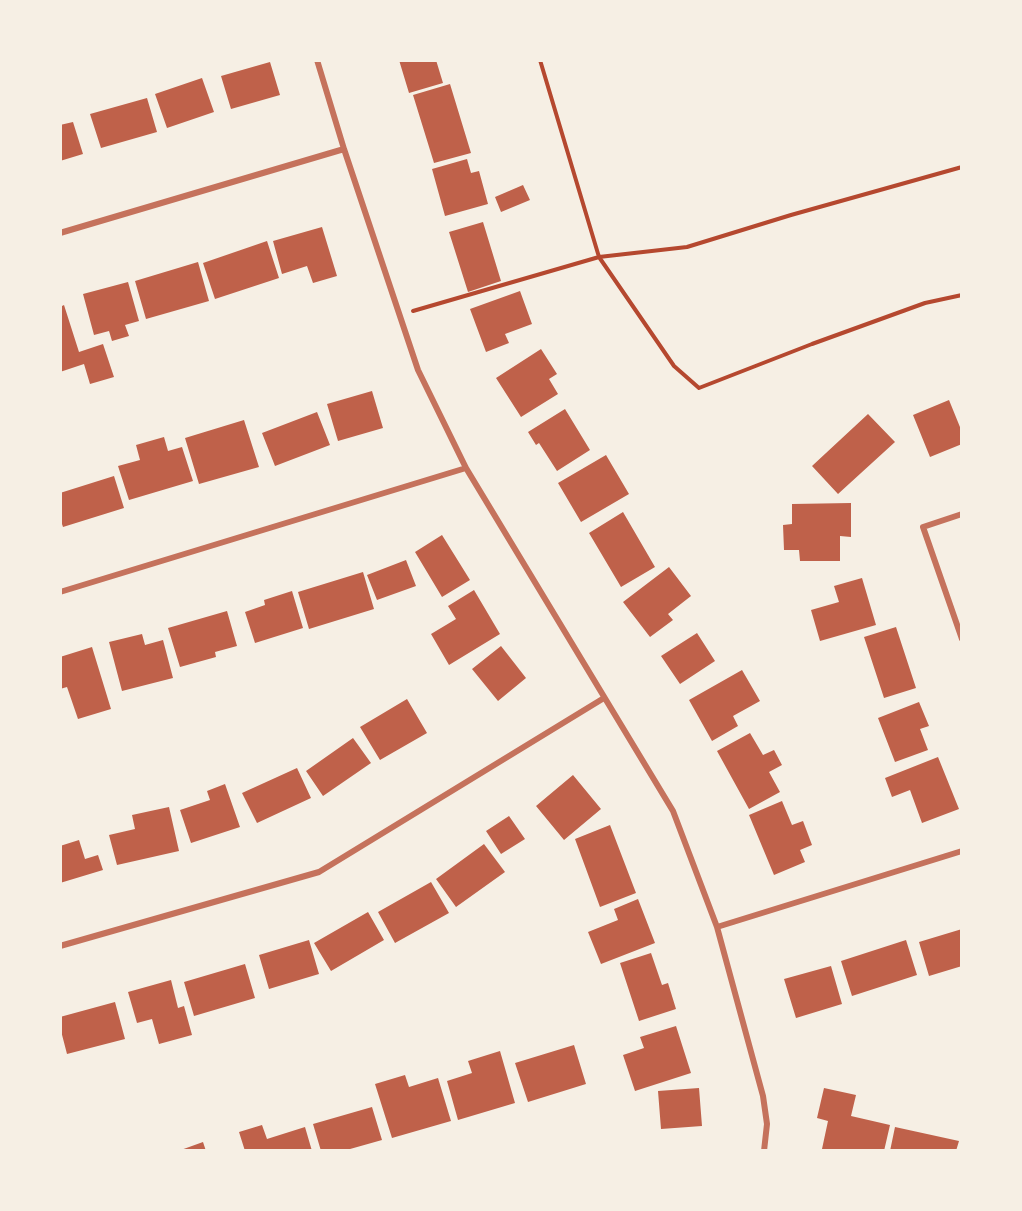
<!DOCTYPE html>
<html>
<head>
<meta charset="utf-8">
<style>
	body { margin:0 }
	#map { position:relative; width:1022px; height:1211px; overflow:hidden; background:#f6efe4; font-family:Helvetica,sans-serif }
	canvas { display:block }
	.frame { position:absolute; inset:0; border:62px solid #f6efe4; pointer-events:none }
</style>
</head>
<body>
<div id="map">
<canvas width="1022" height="1211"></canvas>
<div class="frame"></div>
</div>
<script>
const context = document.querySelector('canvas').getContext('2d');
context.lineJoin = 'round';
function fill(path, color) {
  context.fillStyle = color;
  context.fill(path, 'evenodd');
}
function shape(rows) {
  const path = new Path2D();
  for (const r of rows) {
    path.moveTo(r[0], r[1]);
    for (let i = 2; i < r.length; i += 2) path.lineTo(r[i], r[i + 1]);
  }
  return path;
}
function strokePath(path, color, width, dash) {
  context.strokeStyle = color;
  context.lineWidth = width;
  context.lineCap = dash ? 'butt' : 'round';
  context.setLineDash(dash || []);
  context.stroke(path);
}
const building = shape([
	[399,60,436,60,443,83,409,93],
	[270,62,280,95,231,109,221,76],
	[202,78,214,112,167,128,155,94],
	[450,84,471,153,434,163,413,95],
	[147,98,157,132,101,148,90,114],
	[73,122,83,154,60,161,60,125],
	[467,159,471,173,479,171,488,204,445,216,432,169],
	[523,185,530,200,501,212,495,197],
	[483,222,501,281,468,292,449,232],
	[322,227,337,276,313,283,307,266,282,274,273,241],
	[267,241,279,278,215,299,203,263],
	[198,262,209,301,146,319,135,281],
	[128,282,139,321,125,325,129,336,112,341,109,331,94,335,83,294],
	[520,291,532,324,505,334,509,343,486,352,470,309],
	[64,305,79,352,103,344,114,377,90,384,84,364,60,372,60,307],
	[541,349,557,374,549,379,558,394,521,417,496,378],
	[372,391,383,428,338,441,327,404],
	[949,400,962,432,962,444,930,457,913,415],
	[565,409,590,450,557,471,539,443,536,445,528,432],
	[317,412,330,445,275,466,262,433],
	[868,414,895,442,838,494,812,466],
	[244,420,259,467,199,484,185,438],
	[164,437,168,451,182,447,193,481,129,500,118,466,140,460,136,445],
	[606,455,629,494,581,522,558,483],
	[114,476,124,508,63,527,60,518,60,493],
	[851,503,851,537,840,536,840,561,800,561,799,550,784,550,783,525,792,524,792,504],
	[623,512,655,567,621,587,589,533],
	[442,535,470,580,442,597,415,552],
	[406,560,416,586,377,600,367,575],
	[669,567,691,596,668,614,673,620,650,637,623,602],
	[363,572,374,609,309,629,298,592],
	[862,578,876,625,820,641,811,610,839,602,834,586],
	[474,590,500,634,449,665,431,634,456,619,448,606],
	[292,591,303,628,255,643,245,612,265,605,264,600],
	[227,611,237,646,215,652,216,657,180,667,168,628],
	[896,627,916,688,884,698,864,637],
	[697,633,715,661,680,684,661,656],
	[142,634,145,645,163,640,173,678,122,691,109,642],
	[501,646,526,678,498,701,472,669],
	[92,647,111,709,78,719,67,687,60,689,60,657],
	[742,670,760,701,733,716,738,726,712,741,689,700],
	[407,699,427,733,380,760,360,727],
	[919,702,929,726,920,729,928,750,895,762,878,718],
	[750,733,763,755,774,750,782,765,769,772,780,792,749,809,717,751],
	[353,738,371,763,323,796,306,771],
	[938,757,959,809,922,823,910,790,892,797,885,778],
	[297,768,311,798,257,823,242,793],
	[573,775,601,809,564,840,536,806],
	[225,784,240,827,191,843,180,810,210,800,207,791],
	[782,801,792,825,803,821,812,845,800,850,805,862,774,875,749,815],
	[169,807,179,851,117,865,109,835,135,829,132,815],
	[509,816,525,839,501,854,486,831],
	[610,825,636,893,600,907,575,839],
	[79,840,85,859,98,855,103,870,60,883,60,846],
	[484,844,505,872,456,907,436,879],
	[431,882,449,913,395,943,378,912],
	[638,899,655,943,601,964,588,932,618,920,614,909],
	[368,912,384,940,331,971,314,943],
	[962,929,962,966,929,976,919,942],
	[309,940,319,974,269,989,259,955],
	[906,940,917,975,852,996,841,961],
	[651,953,662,985,668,983,676,1009,639,1021,620,963],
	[245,964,255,998,194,1016,184,982],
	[831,966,842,1004,796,1018,784,979],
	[171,980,178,1008,184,1006,192,1035,159,1044,152,1019,137,1023,128,992],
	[115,1002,125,1039,67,1054,60,1027,60,1017],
	[676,1026,691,1073,635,1091,623,1055,644,1048,640,1037],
	[574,1045,586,1084,528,1102,515,1063],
	[500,1051,515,1103,458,1120,447,1081,472,1073,468,1061],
	[405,1075,409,1087,438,1078,451,1121,392,1138,375,1084],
	[699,1088,702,1126,661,1129,658,1091],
	[824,1088,856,1095,851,1116,890,1125,884,1151,829,1151,822,1149,828,1121,817,1118],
	[372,1107,382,1140,343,1151,321,1151,313,1124],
	[262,1125,267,1139,305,1127,312,1151,245,1151,239,1132],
	[895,1127,959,1141,956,1151,890,1151],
	[203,1142,206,1151,178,1151]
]);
const path = shape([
	[540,60,599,257,674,366,699,388,812,344,925,303,962,295],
	[413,311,599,257,687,247,791,215,962,167]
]);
const minor = shape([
	[317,60,344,149,418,370,466,468,673,811,717,927,763,1096,767,1124,764,1151],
	[60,233,344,149],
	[962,514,923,527,962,639],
	[60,592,466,468],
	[717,927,962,851],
	[60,946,319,872,604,698]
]);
fill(building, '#bf614a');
strokePath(path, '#b5482f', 4);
strokePath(minor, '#c5725c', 6);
</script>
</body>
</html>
